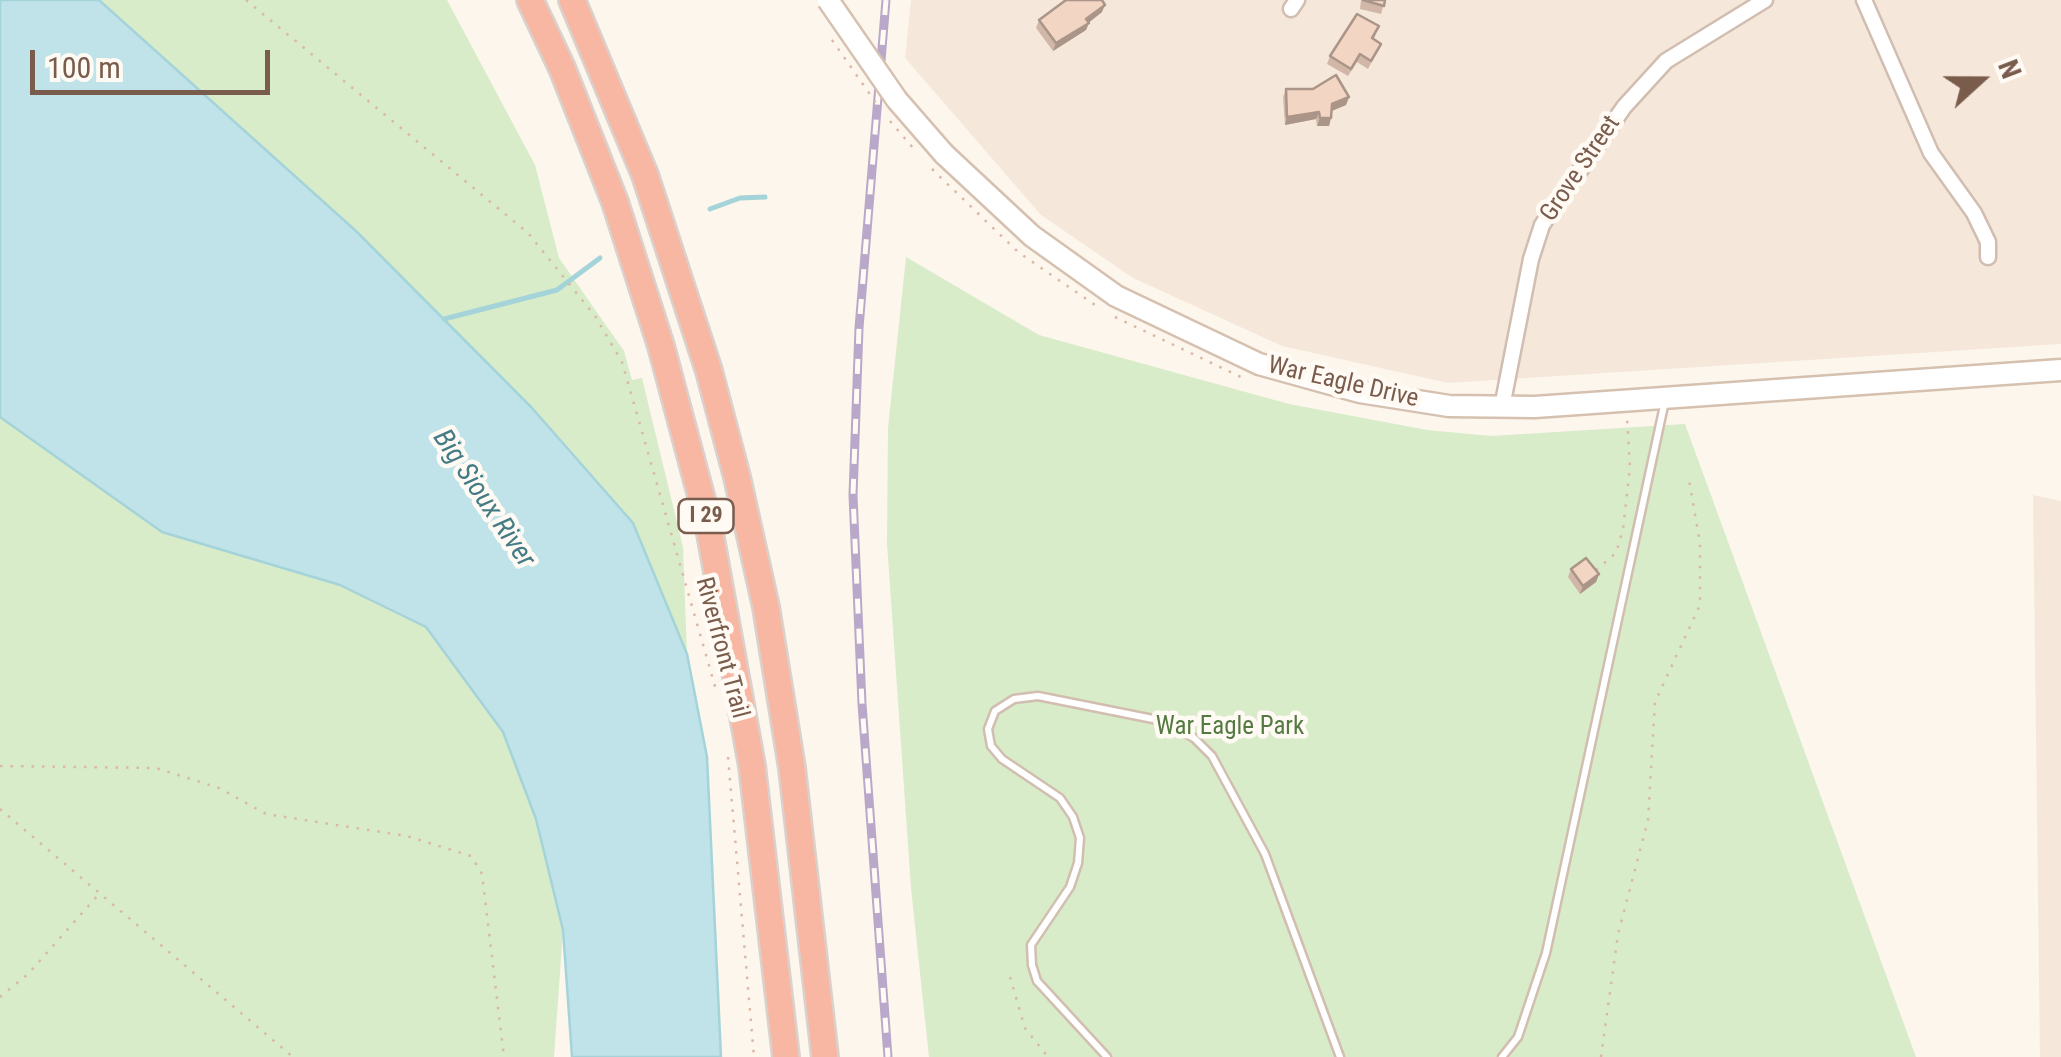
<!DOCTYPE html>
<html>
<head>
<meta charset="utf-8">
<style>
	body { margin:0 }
	#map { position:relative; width:2061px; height:1057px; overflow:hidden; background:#fdf6ec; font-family:"Roboto Condensed",sans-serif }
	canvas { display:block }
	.north { position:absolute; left:1931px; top:30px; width:100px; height:100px; -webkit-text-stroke:8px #fffaf3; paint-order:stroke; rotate:69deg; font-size:28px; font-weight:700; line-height:40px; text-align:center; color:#7a5c4d }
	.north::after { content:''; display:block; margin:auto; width:35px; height:45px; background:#7a5c4d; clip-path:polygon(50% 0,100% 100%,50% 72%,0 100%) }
	.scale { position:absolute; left:30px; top:50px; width:240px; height:45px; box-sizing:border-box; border:5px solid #7a5c4d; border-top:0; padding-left:12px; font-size:30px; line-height:35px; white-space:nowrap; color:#7a5c4d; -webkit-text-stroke:8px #fffaf3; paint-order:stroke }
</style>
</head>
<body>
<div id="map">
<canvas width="2061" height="1057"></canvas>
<div class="north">N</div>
<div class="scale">100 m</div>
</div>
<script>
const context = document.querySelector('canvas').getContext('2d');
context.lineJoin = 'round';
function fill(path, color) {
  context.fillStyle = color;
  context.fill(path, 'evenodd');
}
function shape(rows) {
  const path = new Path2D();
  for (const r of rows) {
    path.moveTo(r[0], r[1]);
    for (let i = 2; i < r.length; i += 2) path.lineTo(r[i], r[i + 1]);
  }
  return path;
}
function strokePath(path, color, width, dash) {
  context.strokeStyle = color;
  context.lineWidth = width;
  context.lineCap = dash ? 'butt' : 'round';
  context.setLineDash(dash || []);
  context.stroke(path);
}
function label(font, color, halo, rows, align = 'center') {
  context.font = font + ' "Roboto Condensed",sans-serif';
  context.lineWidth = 9;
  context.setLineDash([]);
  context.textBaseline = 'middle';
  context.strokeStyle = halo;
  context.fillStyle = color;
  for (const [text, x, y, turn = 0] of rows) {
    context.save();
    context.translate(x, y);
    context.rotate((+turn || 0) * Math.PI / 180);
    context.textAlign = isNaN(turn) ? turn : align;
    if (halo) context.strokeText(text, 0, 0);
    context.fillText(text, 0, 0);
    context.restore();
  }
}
const residential = shape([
	[911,0,2061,0,2061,344,1448,383,1282,346,1133,278,1041,215,905,58],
	[2033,495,2061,501,2061,1057,2040,1057]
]);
const green = shape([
	[99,0,447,0,535,165,559,258,624,351,632,380,642,378,683,547,687,654,633,523,532,408,356,231],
	[906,257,1039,335,1289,404,1427,430,1491,436,1685,424,1916,1057,929,1057,911,888,887,543,888,428],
	[0,417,162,532,340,585,426,627,503,732,536,819,563,930,554,1057,0,1057]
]);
const water = shape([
	[0,0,99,0,356,231,532,408,633,523,687,654,707,757,721,1057,572,1057,563,930,536,819,503,732,426,627,340,585,162,532,0,417,0,0]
]);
const stream = shape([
	[710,209,740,198,765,197],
	[444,319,557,290,600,258]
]);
const path = shape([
	[246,0,528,233,595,316,622,362,716,690],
	[932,169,1018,252,1095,305],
	[1115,317,1243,378],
	[1596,570,1616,553,1623,529,1630,467,1627,419],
	[728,757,754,1057],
	[0,766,156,768,219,788,266,814,407,836,471,856,482,874,504,1057],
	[0,809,293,1057],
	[1010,977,1025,1028,1048,1057],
	[0,997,28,974,99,894],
	[1601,1057,1618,934,1648,820,1655,702,1700,605,1700,543,1689,480]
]);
const service = shape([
	[1107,1057,1037,981,1032,965,1031,945,1070,887,1078,863,1080,838,1073,817,1060,798,1002,759,991,746,988,729,995,711,1014,699,1038,696,1163,721,1194,738,1212,756,1265,854,1340,1057],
	[1502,1057,1518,1037,1546,953,1665,401]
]);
const minor = shape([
	[1864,0,1931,153,1974,213,1988,242,1988,257],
	[1291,9,1297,0],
	[1502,407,1531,259,1542,225,1624,107,1666,61,1765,0]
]);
const secondary = shape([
	[944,154,1032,236,1116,296,1259,364,1360,392,1449,406,1535,407,2061,370]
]);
const motorway = shape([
	[530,0,562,68,615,202,661,346,708,522,752,766,786,1057],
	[572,0,645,175,709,371,737,477,766,607,792,768,825,1057]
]);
const rail = shape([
	[886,0,859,328,853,495,862,704,888,1057]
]);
const pathBridge = shape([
	[832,40,876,103],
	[890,121,914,149]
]);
const secondaryBridge = shape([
	[828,0,897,100,944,154]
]);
const wall = shape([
	[1361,0,1385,0,1381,14,1360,9],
	[1102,12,1089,22,1086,30,1053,51,1036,28,1039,20],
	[1376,34,1374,39,1381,44,1368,69,1357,62,1348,76,1327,64,1330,56],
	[1286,89,1349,97,1346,105,1332,111,1329,126,1317,126,1316,119,1285,125,1283,97],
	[1571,569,1599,574,1596,582,1580,594,1568,577]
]);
const shadedWall = shape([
	[1105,5,1102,12,1087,24,1089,23,1086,30,1053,51,1056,43],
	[1349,97,1346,105,1329,112,1332,104],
	[1319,112,1316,119,1285,125,1287,117],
	[1320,118,1331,118,1329,126,1317,126],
	[1599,574,1596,582,1580,594,1583,586]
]);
const building = shape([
	[1066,0,1102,0,1105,5,1086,19,1089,23,1056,43,1039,20,1066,0],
	[1363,0,1385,0,1384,6,1363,0],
	[1357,14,1379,26,1372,38,1381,44,1371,61,1360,54,1351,69,1330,56,1357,14],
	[1336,75,1349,97,1332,104,1331,118,1320,118,1319,112,1287,117,1286,89,1313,89,1336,75],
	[1586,558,1599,574,1583,586,1571,569,1586,558]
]);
const shields = [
	[706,516,55]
];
const shieldNames = [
	["I 29",706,516]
];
const streetNames = [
	["Grove Street",1581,169,-56],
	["War Eagle Drive",1343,383,13],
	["Riverfront Trail",721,648,75]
];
const parkNames = [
	["War Eagle Park",1230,728]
];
const waterNames = [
	["Big Sioux River",483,499,56]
];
fill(residential, '#f5e8da');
fill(green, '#d8ecc9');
fill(water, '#bfe3e8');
strokePath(water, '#a5d3da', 2.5);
strokePath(stream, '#a5d3da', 5);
strokePath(service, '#d1beb0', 11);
strokePath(minor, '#d1beb0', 19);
strokePath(secondary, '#d6c0b0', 25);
strokePath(motorway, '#dad1cd', 30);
strokePath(path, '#d9b8a5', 2.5, [2.5, 8]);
strokePath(service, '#fff', 6);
strokePath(minor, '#fff', 14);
strokePath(secondary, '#fff', 20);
strokePath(motorway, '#f7b7a3', 25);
strokePath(rail, '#b9a8c9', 9);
strokePath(rail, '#fffaf3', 5, [15]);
strokePath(secondaryBridge, '#d6c0b0', 25, []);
strokePath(pathBridge, '#d9b8a5', 2.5, [2.5, 8]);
strokePath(secondaryBridge, '#fff', 20);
fill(wall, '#d1b7a8');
fill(shadedWall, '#aa9588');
fill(building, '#f3d5c3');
strokePath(building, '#aa9588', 2.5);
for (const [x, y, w] of shields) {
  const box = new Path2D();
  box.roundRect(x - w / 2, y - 17, w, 34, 8);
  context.fillStyle = '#fffaf3';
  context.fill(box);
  strokePath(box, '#7a5c4d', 2.5);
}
label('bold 22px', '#7a5c4d', null, shieldNames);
label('25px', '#7a5c4d', '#fffaf3', streetNames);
label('25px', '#537a41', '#fffaf3', parkNames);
label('italic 28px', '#437c86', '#fffaf3', waterNames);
</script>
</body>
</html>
